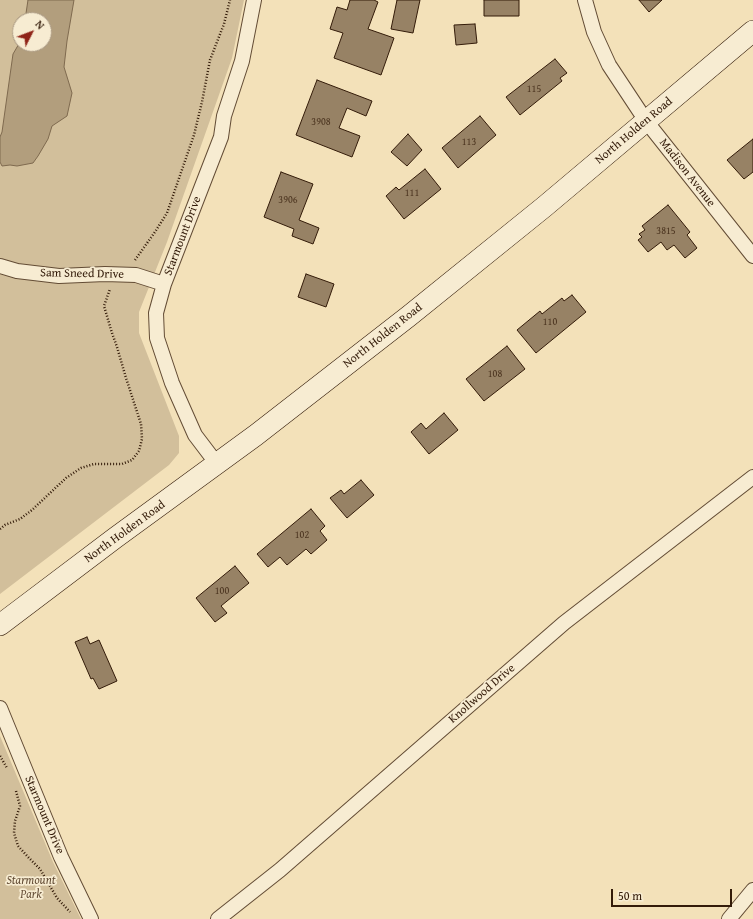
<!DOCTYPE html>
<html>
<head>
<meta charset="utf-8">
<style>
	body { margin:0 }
	#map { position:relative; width:753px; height:919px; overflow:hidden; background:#f3e1b9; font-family:"Gentium Book Plus",serif }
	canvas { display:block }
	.north { position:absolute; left:12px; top:12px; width:40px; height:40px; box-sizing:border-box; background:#f7ecd2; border:1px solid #a99882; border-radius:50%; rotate:48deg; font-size:11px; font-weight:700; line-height:16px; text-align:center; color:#331b09 }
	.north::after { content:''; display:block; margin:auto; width:14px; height:18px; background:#8f2418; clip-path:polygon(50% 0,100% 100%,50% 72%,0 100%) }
	.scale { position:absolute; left:611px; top:889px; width:121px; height:18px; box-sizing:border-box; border:2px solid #331b09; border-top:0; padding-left:5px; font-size:12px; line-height:14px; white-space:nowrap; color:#331b09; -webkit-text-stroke:3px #f7ecd2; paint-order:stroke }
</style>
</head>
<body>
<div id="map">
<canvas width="753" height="919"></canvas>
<div class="north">N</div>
<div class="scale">50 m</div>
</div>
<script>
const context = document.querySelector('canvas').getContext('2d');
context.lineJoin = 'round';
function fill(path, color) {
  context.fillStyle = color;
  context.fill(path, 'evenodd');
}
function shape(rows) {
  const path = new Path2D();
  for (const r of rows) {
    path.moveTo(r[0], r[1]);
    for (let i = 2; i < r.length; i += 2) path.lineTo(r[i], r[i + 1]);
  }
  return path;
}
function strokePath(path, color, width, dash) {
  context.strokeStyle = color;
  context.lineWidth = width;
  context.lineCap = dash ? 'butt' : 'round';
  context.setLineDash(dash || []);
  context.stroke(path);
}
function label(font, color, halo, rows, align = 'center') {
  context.font = font + ' "Gentium Book Plus",serif';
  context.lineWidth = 3.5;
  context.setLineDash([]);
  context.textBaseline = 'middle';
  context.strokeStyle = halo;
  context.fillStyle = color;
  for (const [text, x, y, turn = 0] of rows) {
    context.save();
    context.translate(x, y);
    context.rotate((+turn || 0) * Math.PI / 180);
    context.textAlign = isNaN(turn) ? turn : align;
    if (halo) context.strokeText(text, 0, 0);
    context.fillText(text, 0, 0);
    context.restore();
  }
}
const green = shape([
	[0,0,244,0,232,58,167,242,139,312,139,333,179,436,179,453,169,465,0,594],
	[20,20,44,20,44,44,20,44],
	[0,736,53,862,81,919,0,919]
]);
const water = shape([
	[28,0,74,0,67,41,64,67,72,93,67,116,52,126,48,139,38,156,33,163,17,166,10,165,2,166,0,162,0,137,2,132,13,54,20,42,20,44,44,44,44,20,25,20,28,0]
]);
const building = shape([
	[350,0,374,0,378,2,368,29,394,38,381,75,334,58,343,33,330,29,337,7,347,10,350,0],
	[397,0,420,0,413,33,391,29,397,0],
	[484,0,519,0,519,16,484,16,484,0],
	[639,0,662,0,649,12,639,0],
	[475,24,477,43,456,45,454,25,475,24],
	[555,59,567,73,560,78,562,81,520,115,506,97,555,59],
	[317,80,372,101,366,116,347,108,339,128,360,136,352,157,296,135,317,80],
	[480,116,496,135,458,168,442,148,480,116],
	[408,134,422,150,407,166,391,152,408,134],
	[753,139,753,172,744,179,727,160,753,139],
	[425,169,441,189,404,219,386,196,396,187,399,190,425,169],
	[281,172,313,184,299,220,319,228,313,244,292,236,294,229,264,217,281,172],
	[668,205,690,232,687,235,697,248,685,258,674,245,667,250,661,242,648,252,638,240,642,237,639,234,645,230,642,226,668,205],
	[306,274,334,284,326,307,298,297,306,274],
	[572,295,586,312,536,353,517,330,540,311,542,314,562,298,564,301,572,295],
	[507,346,525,369,484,401,466,379,507,346],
	[444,413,458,430,429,454,411,432,421,423,426,429,444,413],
	[361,480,374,495,347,518,330,498,341,490,344,494,361,480],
	[311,509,325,526,320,531,327,540,311,554,306,549,287,565,280,557,268,567,257,554,311,509],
	[235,566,249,583,221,606,227,613,215,622,196,598,235,566],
	[87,637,90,644,99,640,117,681,99,689,93,678,91,679,75,642,87,637]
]);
const path = shape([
	[135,260,155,232,167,213,194,135,202,102,210,60,224,24,230,0],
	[0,529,5,525,20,519,32,510,66,478,81,468,94,464,122,464,132,460,139,451,142,439,141,424,126,378,117,347,112,333,104,306,110,289],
	[0,756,7,768],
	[16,791,20,806,15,821,14,833,18,846,29,858,40,869,57,898,70,912]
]);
const street = shape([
	[585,0,594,32,609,65,646,121,753,256],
	[0,266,17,271,59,276,105,274,136,275,164,284],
	[217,464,195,435,172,383,157,338,156,313,164,284,221,137,224,116,242,61,254,0],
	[0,708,61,857,91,919],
	[218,919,280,870,564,623,753,477],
	[729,919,753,890]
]);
const secondary = shape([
	[0,625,115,538,256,435,409,316,544,207,753,31]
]);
const numberNames = [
	["115",534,89],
	["3908",321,122],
	["113",469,142],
	["111",412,193],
	["3906",288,200],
	["3815",666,231],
	["110",550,322],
	["108",495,374],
	["102",302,535],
	["100",222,591]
];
const streetNames = [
	["North Holden Road",634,131,-40],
	["Madison Avenue",687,173,52],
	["Starmount Drive",183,236,-69],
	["Sam Sneed Drive",82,274,1],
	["North Holden Road",383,336,-38],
	["North Holden Road",125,532,-36],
	["Knollwood Drive",482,694,-41],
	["Starmount Drive",44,815,67]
];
const parkNames = [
	["Starmount",31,881],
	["Park",31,895]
];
fill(green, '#d2bf9b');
fill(water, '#b29e7d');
strokePath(water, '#7f6a4f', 1);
fill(building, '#978265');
strokePath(building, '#331b09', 1);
strokePath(street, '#634c35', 16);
strokePath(secondary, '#331b09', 22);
strokePath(path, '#331b09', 2.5, [1, 2]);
strokePath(street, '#f7ecd2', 14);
strokePath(secondary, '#f7ecd2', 21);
label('10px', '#4c3520', null, numberNames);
label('12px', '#331b09', '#f7ecd2', streetNames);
label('italic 12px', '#634c35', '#f7ecd2', parkNames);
</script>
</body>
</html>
